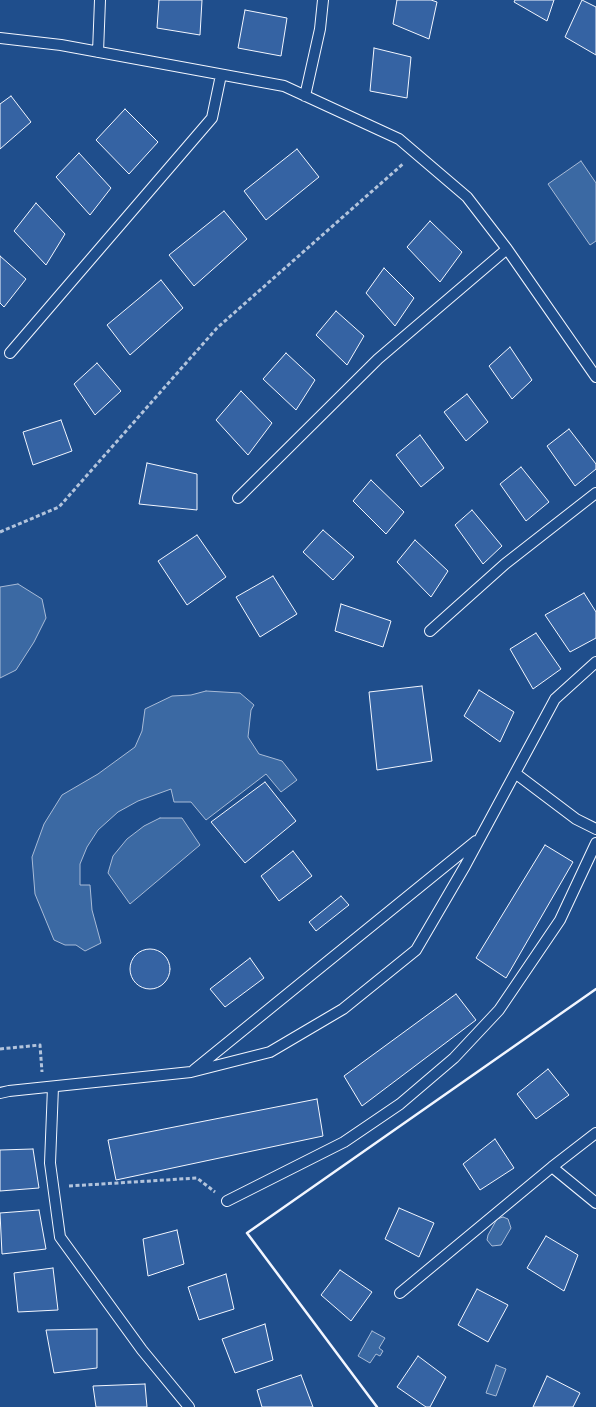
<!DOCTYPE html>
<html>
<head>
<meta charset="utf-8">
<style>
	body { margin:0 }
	canvas { display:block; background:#1f4e8c }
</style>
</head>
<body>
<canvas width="596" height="1407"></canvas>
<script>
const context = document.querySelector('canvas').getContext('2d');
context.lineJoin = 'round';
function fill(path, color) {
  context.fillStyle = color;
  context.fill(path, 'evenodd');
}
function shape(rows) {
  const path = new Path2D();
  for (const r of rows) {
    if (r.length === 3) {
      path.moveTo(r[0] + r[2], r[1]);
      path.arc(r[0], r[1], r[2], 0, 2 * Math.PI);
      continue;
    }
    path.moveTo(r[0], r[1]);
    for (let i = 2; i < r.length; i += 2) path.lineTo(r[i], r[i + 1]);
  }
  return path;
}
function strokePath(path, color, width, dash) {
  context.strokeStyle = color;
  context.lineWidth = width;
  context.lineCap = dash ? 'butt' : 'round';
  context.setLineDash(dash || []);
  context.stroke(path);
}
const water = shape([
	[581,161,596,183,596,241,590,245,548,184,581,161],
	[18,584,42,599,46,618,34,642,16,670,0,678,0,587,18,584],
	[206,691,240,693,254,705,251,710,248,737,259,754,282,761,297,780,281,792,266,774,206,820,191,802,174,802,171,789,138,801,118,812,98,830,87,847,80,864,80,885,90,885,92,910,101,943,85,951,76,945,65,945,54,940,35,894,32,857,44,824,62,795,98,774,135,747,142,731,145,709,172,696,191,695,206,691],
	[160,818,182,818,200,845,130,904,108,873,113,856,127,839,144,826,160,818],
	[503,1217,508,1219,511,1228,501,1245,492,1246,487,1240,488,1235,497,1219,503,1217],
	[372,1331,385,1338,379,1348,383,1351,380,1356,376,1354,370,1363,358,1356,372,1331],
	[496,1365,506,1369,496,1396,486,1393,496,1365]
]);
const building = shape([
	[159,0,202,0,200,35,157,28,159,0],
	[397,0,431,0,437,2,429,39,393,24,397,0],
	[515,0,554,0,547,21,514,2,515,0],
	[582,0,596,7,596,55,565,37,582,0],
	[245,10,287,18,281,56,238,48,245,10],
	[374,48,411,57,407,98,370,91,374,48],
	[11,96,31,122,0,149,0,104,11,96],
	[125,109,158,142,129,174,96,140,125,109],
	[297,149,319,177,266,220,244,191,297,149],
	[79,153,111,188,90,215,56,177,79,153],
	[36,203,65,234,46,265,14,231,36,203],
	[224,211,247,239,194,286,169,255,224,211],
	[430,221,462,252,440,282,407,247,430,221],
	[0,256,26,279,4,307,0,303,0,256],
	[384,268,414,298,395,326,366,293,384,268],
	[161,280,183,308,130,355,107,325,161,280],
	[336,311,364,336,347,365,316,335,336,311],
	[510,347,532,380,512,399,489,366,510,347],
	[286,353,315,380,296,410,263,379,286,353],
	[97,363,121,391,95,415,74,384,97,363],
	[241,391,272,423,248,455,216,420,241,391],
	[467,394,488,422,466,441,444,412,467,394],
	[61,420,72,451,33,465,23,432,61,420],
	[569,429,596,464,596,469,575,486,547,446,569,429],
	[420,435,444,468,421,487,396,455,420,435],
	[147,463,197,474,197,510,139,504,147,463],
	[521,467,549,502,526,521,500,484,521,467],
	[371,480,404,512,386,534,353,501,371,480],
	[472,510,502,546,483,564,455,525,472,510],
	[323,530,354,557,333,580,303,552,323,530],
	[197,535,226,577,187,605,158,561,197,535],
	[415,540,448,571,431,597,397,562,415,540],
	[273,576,297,614,260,637,236,597,273,576],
	[584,593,596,612,596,638,570,652,545,615,584,593],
	[341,604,391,621,383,647,335,631,341,604],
	[536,633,561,669,533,689,510,649,536,633],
	[422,686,432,761,377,770,369,692,422,686],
	[479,690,514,712,500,742,464,716,479,690],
	[265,782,296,821,245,863,211,822,265,782],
	[545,845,573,862,506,978,476,958,545,845],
	[293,851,312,876,279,901,261,876,293,851],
	[341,896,349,905,316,931,309,922,341,896],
	[150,969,20],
	[250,958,264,978,225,1007,210,989,250,958],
	[456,994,476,1020,362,1106,344,1076,456,994],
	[548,1069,569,1095,536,1119,517,1094,548,1069],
	[317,1099,323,1136,116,1180,108,1140,317,1099],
	[495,1139,514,1168,480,1190,463,1164,495,1139],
	[33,1149,39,1188,0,1191,0,1150,33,1149],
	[399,1208,434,1223,419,1257,385,1239,399,1208],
	[39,1210,46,1249,2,1254,0,1213,39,1210],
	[177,1230,184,1264,148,1276,143,1239,177,1230],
	[546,1236,578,1255,564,1291,527,1268,546,1236],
	[53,1268,58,1310,18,1312,14,1273,53,1268],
	[340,1270,372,1292,351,1321,321,1295,340,1270],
	[226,1274,234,1309,199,1320,188,1287,226,1274],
	[477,1289,508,1305,488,1342,458,1325,477,1289],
	[265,1324,273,1360,235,1373,222,1339,265,1324],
	[97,1329,97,1368,54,1373,46,1330,97,1329],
	[418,1356,446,1377,430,1407,426,1407,397,1387,418,1356],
	[301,1375,313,1407,262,1407,257,1390,301,1375],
	[547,1376,580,1393,573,1407,533,1407,547,1376],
	[145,1384,147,1407,96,1407,93,1386,145,1384]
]);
const path = shape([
	[0,532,59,507,217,328,404,163],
	[0,1049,40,1045,42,1072],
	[69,1186,197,1178,215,1192]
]);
const service = shape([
	[0,38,61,45,284,86,399,139,467,197,507,249,596,377],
	[98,52,100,0],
	[305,96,320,29,323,0],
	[10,353,212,118,221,75],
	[238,498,378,359,507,249],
	[430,631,505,564,596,493],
	[515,773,576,819,596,829],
	[194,1070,476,841],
	[53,1087,50,1163,60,1237,142,1350,189,1407],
	[0,1093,9,1091,191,1072,270,1052,343,1009,416,950,465,866,555,699,596,662],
	[596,1133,552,1167,596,1203],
	[227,1201,344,1142,400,1104,454,1058,499,1010,560,920,596,843],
	[400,1293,552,1167]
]);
const wall = shape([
	[377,1407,247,1233,596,989]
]);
fill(water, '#3b69a3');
strokePath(water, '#a8bbd7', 1);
fill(building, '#3563a3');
strokePath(building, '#f2f6ff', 1);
strokePath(service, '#f2f6ff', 12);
strokePath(path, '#b3c4dc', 3, [4, 2.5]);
strokePath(service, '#1f4e8c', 10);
strokePath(wall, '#f2f6ff', 2.5);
</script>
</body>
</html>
